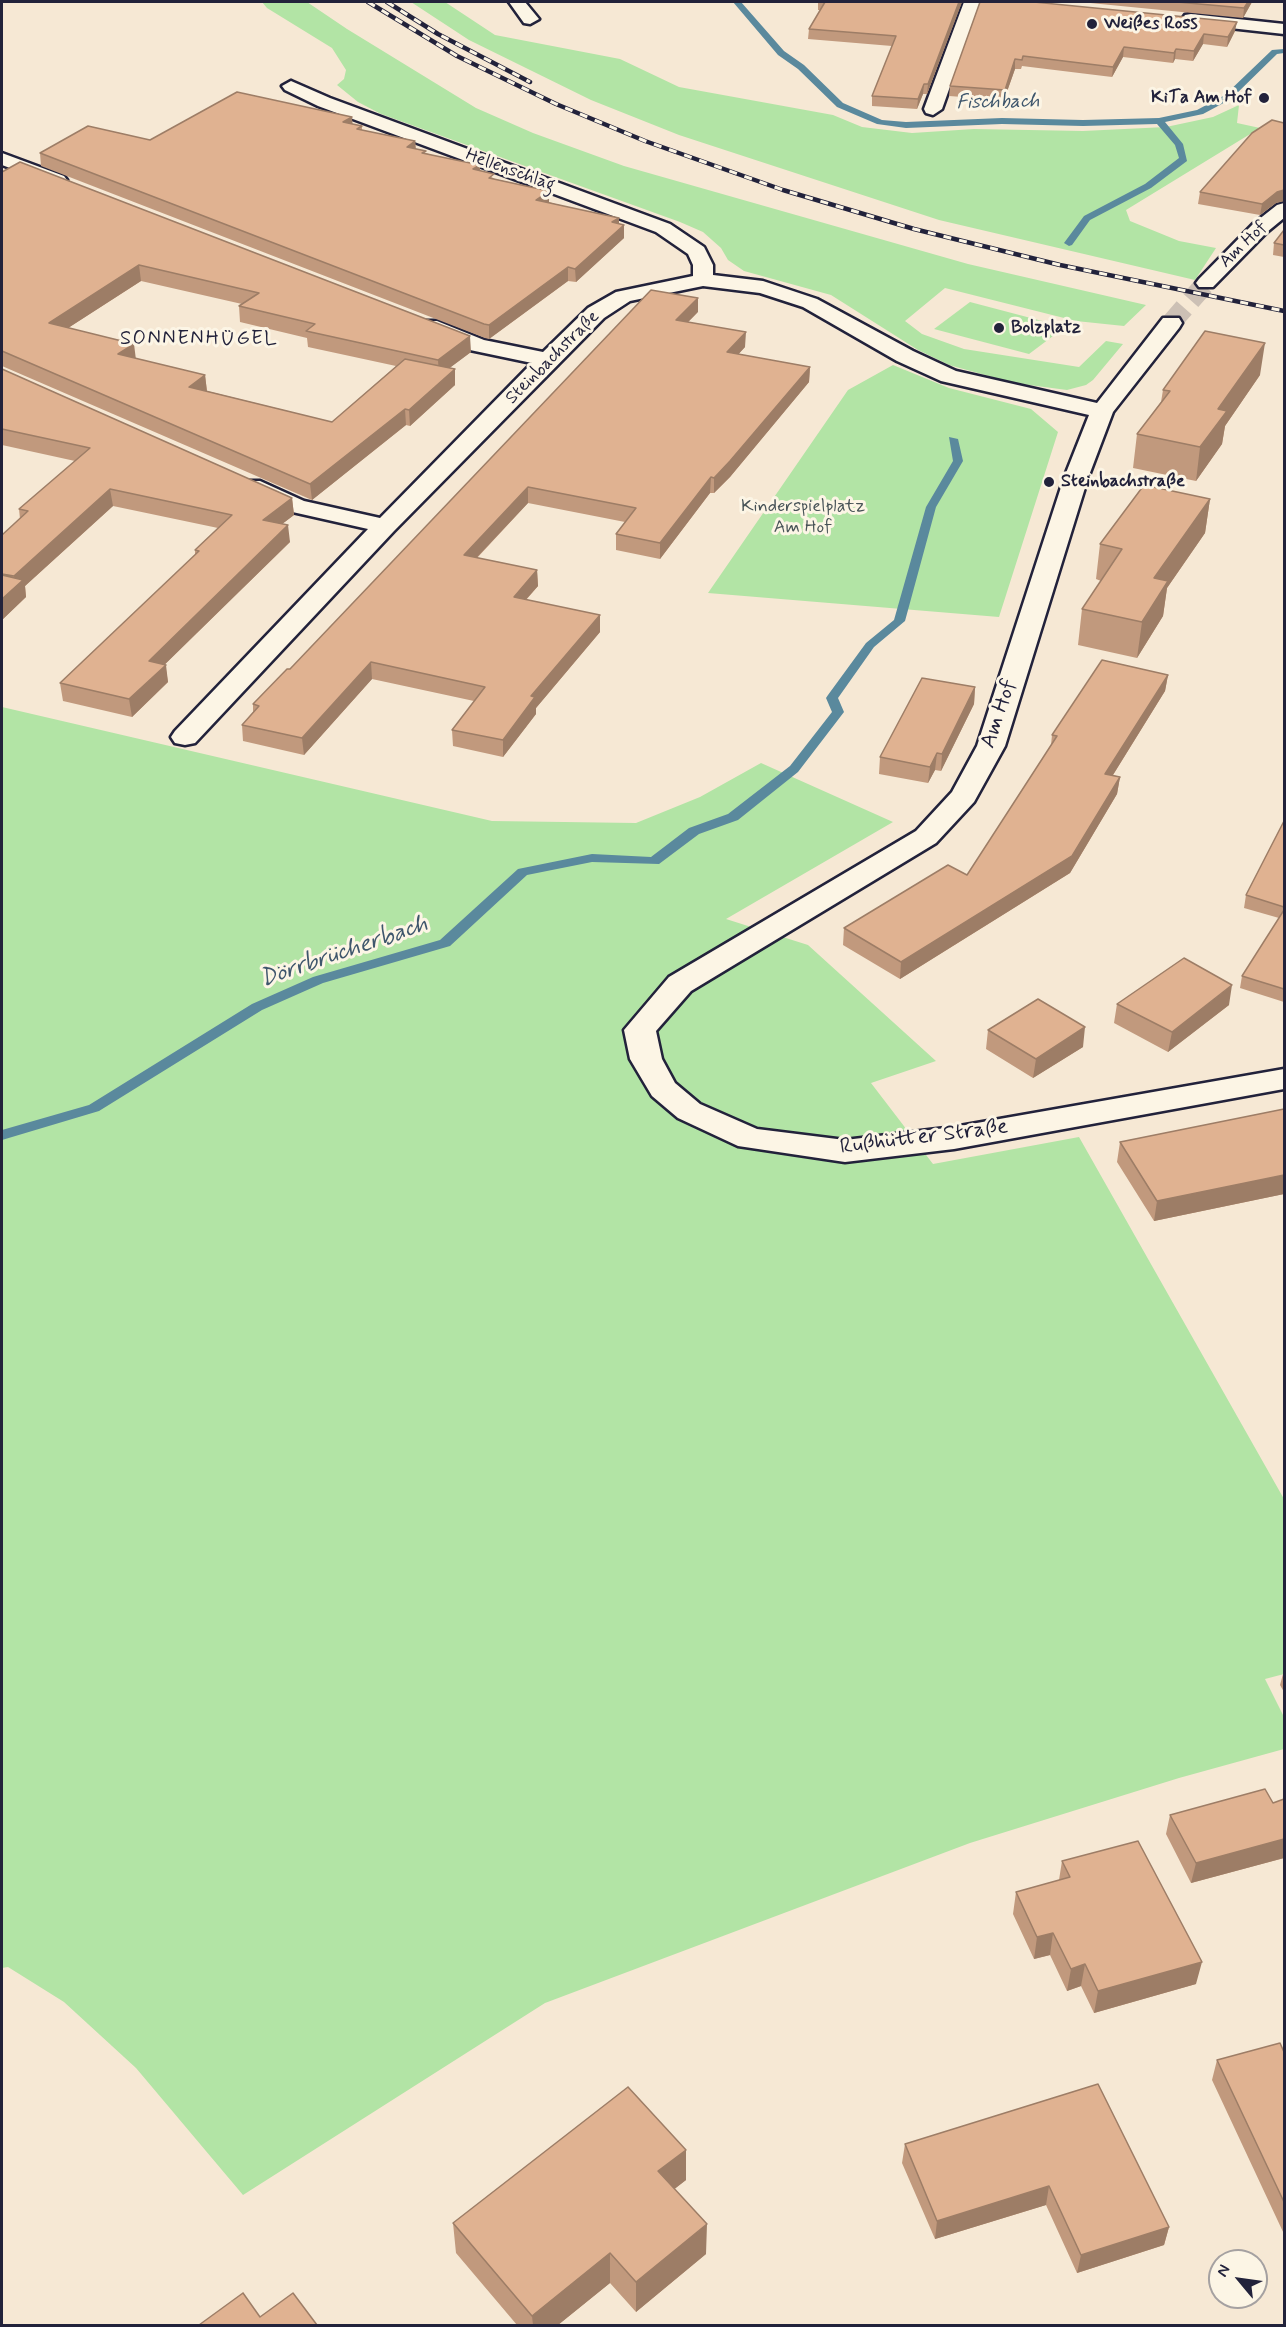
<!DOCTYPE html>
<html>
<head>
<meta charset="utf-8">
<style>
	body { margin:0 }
	#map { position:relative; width:1286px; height:2327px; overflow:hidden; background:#f6e8d4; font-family:Mynerve,sans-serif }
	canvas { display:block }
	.frame { position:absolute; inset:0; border:3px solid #22223b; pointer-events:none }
	.north { position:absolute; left:1208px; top:2249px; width:60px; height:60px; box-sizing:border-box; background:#fcf5e5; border:2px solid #a5a1a1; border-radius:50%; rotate:299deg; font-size:16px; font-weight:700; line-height:24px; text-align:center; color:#22223b }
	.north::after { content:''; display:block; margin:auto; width:21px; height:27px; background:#22223b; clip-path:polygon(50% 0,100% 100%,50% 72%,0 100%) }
</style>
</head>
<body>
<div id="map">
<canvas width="1286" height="2327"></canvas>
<div class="frame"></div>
<div class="north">N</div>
</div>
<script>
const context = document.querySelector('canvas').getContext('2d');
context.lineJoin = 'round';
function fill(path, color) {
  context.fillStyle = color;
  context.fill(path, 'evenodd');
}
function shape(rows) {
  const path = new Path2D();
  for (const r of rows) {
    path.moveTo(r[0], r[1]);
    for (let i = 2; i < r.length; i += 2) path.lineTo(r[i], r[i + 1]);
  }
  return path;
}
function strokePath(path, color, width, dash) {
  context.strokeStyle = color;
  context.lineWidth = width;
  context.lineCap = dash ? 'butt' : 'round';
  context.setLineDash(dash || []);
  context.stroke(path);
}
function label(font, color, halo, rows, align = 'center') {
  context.font = font + ' Mynerve,sans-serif';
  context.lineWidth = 6;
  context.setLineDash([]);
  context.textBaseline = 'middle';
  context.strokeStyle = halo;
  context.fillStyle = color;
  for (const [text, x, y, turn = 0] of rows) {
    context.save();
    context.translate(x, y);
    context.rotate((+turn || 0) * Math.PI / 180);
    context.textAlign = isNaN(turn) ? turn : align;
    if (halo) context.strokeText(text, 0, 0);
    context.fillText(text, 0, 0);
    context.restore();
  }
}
const green = shape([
	[262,2,307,2,347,29,476,108,533,133,624,166,968,264,1146,305,1124,326,1076,321,945,288,905,321,922,334,964,349,1079,367,1106,341,1123,344,1093,380,1086,385,1067,390,1014,383,949,365,918,350,831,295,744,271,728,260,721,248,703,232,680,222,381,114,358,102,337,85,344,79,346,70,332,48,267,8],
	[411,2,445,2,495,35,620,59,679,87,833,115,862,127,912,133,974,129,1083,131,1166,127,1213,117,1239,105,1237,123,1260,128,1126,210,1130,221,1179,241,1216,248,1195,280,939,220,679,135,591,100,469,40],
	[970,302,1065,327,1029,354,934,329],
	[893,365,949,388,1031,409,1058,432,999,617,708,593,848,390],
	[2,707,492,821,636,823,700,797,761,763,893,822,726,919,808,945,936,1061,871,1083,933,1164,1079,1137,1284,1499,1284,1674,1265,1679,1284,1717,1284,1749,1179,1778,970,1843,545,2003,243,2195,136,2068,64,2002,8,1967,2,1968]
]);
const stream = shape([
	[733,2,741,2,784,51,804,65,843,103,882,120,906,122,1002,118,1083,120,1159,118,1197,110,1225,95,1272,50,1284,49,1284,53,1277,54,1231,99,1203,114,1165,122,1183,144,1187,161,1151,188,1090,220,1072,245,1069,246,1064,243,1084,216,1145,184,1179,158,1175,145,1157,124,1083,126,1002,124,906,128,877,124,837,107,798,69,778,55,733,2],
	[949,437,958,439,963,461,936,507,905,621,874,647,838,698,844,712,798,772,738,820,699,834,659,864,592,862,527,875,450,946,323,983,262,1010,99,1111,2,1140,2,1130,89,1105,252,1004,313,977,440,940,518,869,592,854,651,857,689,828,728,814,790,766,832,712,826,698,828,695,866,643,894,620,926,507,953,461,949,437]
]);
const streetTunnel = shape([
	[1171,323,1206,283]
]);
const street = shape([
	[509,2,525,2,539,19,530,24,524,23,509,2],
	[964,2,980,2,942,109,933,115,926,113,924,109,964,2],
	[291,81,330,98,670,224,704,247,713,265,713,275,763,281,817,299,913,351,956,371,1097,403,1163,318,1179,318,1182,323,1179,328,1113,412,1088,478,1005,746,974,802,936,843,691,991,656,1031,662,1059,675,1083,700,1104,757,1129,845,1140,954,1127,1284,1069,1284,1089,954,1149,845,1162,738,1146,678,1118,652,1096,630,1059,624,1030,669,977,916,831,952,792,977,746,1064,478,1089,415,941,381,897,361,803,307,760,293,703,286,630,301,604,318,394,531,195,743,185,745,175,743,171,737,175,731,368,529,288,511,244,491,240,486,244,481,260,481,304,501,380,518,532,363,470,350,421,331,418,326,421,321,437,321,484,340,543,352,588,308,616,292,693,276,693,265,688,254,656,232,318,106,285,90,282,86,291,81],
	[2,153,64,176,67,180,57,186,2,165,2,153],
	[1284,203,1284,218,1267,232,1213,287,1199,287,1196,283,1199,279,1253,224,1277,205,1284,203]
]);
const secondary = shape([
	[1191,14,1284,24,1284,34,1185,23,1182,19,1185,15,1191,14]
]);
const rail = shape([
	[368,2,457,56,556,104,645,141,783,190,914,229,1060,265,1284,311],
	[387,2,438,34,530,82]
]);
const wall = shape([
	[818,2,962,2,927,94,923,94,917,109,872,106,872,96,892,46,808,39,809,29,820,10,818,10],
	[980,2,1235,31,1227,47,1203,44,1193,61,1175,59,1173,63,1123,57,1112,77,1022,66,1021,69,1015,69,1004,100,949,96,950,86],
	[1080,2,1252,2,1243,18],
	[352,117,352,124,362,126,362,130,415,141,416,149,426,153,480,171,495,179,549,191,549,202,619,224,624,238,576,282,568,281,489,339,485,338,41,166,40,153],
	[1284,123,1284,201,1276,203,1260,215,1198,204,1200,192],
	[2,172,471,352,449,368,455,369,455,385,410,426,406,425,312,500,2,366],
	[141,281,242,304,239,306,240,322,307,338,308,347,396,366,332,422,207,391,205,375,136,359,68,328],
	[1284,230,1284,257,1273,255,1274,243],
	[698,312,688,322,745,347,738,354,810,367,809,382,730,477,714,493,710,493,660,559,616,550,616,534,625,522,528,503,477,558,537,570,538,586,526,600,600,632,536,708,536,714,503,757,453,746,452,730,474,701,372,679,304,755,243,741,242,725,253,712,253,704,290,669],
	[2,369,292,498,294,515,282,524,290,542,165,664,168,682,132,717,63,701,60,683,195,555,195,550,218,528,113,506,25,586,26,597,2,620,2,535,20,519,19,509,75,461,2,445],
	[1260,375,1225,426,1222,444,1196,481,1133,468,1137,434,1161,402,1163,390],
	[1210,499,1205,533,1167,588,1163,616,1137,658,1078,645,1082,609,1101,581,1096,579,1100,544],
	[1168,675,1165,691,1113,775,1120,777,1117,794,1070,873,900,979,843,945,844,928,967,875,1051,745,1052,735],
	[975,687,974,704,941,771,935,770,928,783,879,774,880,757],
	[1284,821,1284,1002,1240,988,1242,976,1279,918,1244,908,1246,895],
	[1117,1004,1229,1005,1168,1052,1114,1023],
	[988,1030,1083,1047,1033,1078,986,1049],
	[1284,1109,1284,1194,1154,1221,1117,1162,1120,1142],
	[1284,1673,1284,1692,1280,1685,1283,1674],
	[1284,1799,1284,1858,1191,1883,1166,1834,1170,1815,1273,1803],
	[1062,1861,1196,1984,1094,2013,1081,1986,1067,1991,1050,1955,1034,1959,1013,1914,1016,1892,1059,1880],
	[1284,2052,1284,2234,1212,2080,1217,2060],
	[1098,2084,1169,2227,1164,2245,1077,2273,1046,2205,935,2239,902,2163,905,2144],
	[686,2150,686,2180,674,2189,706,2254,636,2312,610,2283,558,2325,517,2325,456,2253,453,2223]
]);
const shadedWall = shape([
	[959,2,962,2,927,94,928,84],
	[1248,2,1252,2,1243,18,1244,8],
	[1237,22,1235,31,1227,47,1228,37],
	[1204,34,1203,44,1193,61,1194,51],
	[1124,47,1123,57,1112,77,1113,67],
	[1176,49,1175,59,1173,63,1174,53],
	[1015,59,1015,69,1004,100,1005,90],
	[924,84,923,94,917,109,918,99],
	[352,117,353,130,343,122],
	[415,141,416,154,407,147],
	[480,165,480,178,473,169],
	[1284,190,1284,201,1276,203,1260,215,1262,204,1277,192],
	[549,191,549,205,536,200],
	[619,218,619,230,624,225,624,238,576,282,575,269,612,222],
	[139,265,141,281,51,339,49,323],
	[568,267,568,281,489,339,489,325],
	[698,298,698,312,676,334,676,320],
	[746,332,745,347,727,367,727,352],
	[470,336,471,352,439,376,438,360],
	[1265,343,1260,375,1225,426,1222,444,1196,481,1200,447,1218,409],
	[134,344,136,360,118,354],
	[810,367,809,382,730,477,714,493,714,478],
	[455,369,455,385,410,426,409,410],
	[205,375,207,392,189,387],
	[405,409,406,425,312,500,310,484],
	[711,477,710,493,660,559,660,543],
	[528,487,528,503,464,571,464,555],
	[110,489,113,506,25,586,26,597,2,620,2,599,15,587,14,576],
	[292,498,294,515,265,537,263,520],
	[1210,499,1205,533,1167,588,1163,616,1137,658,1142,622,1154,578],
	[288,525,290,542,151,678,149,661],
	[537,570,538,586,514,613,514,597],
	[600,615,600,632,536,708,536,714,503,757,503,740,531,696],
	[371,662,372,679,304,755,302,738],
	[166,665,168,682,132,717,129,699],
	[1168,675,1165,691,1103,791,1105,774],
	[975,687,974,704,941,771,942,754],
	[937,753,935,770,928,783,930,767],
	[1120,777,1117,794,1070,873,900,979,901,962],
	[1232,985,1229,1005,1168,1052,1172,1032],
	[1085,1027,1083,1047,1033,1078,1036,1059],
	[1284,1175,1284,1194,1154,1221,1157,1201],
	[1284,1839,1284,1858,1191,1883,1196,1863],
	[1053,1933,1050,1955,1034,1959,1037,1937],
	[1202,1962,1196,1984,1094,2013,1098,1991],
	[1085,1964,1081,1986,1067,1991,1071,1969],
	[686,2150,686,2180,658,2202,658,2171],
	[1049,2186,1046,2205,935,2239,937,2221],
	[707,2224,706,2254,636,2312,636,2282],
	[1169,2227,1164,2245,1077,2273,1081,2255],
	[610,2253,610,2283,558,2325,533,2325,532,2316]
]);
const building = shape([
	[825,2,959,2,928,84,924,84,918,99,872,96,896,36,809,29,825,2],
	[980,2,1034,2,1237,22,1228,37,1204,34,1194,51,1176,49,1174,53,1124,47,1113,67,1023,56,1022,60,1015,59,1005,90,950,86,980,2],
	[1177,2,1248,2,1244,8,1177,2],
	[237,92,352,117,343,122,362,126,357,129,415,141,407,147,426,151,422,153,480,165,473,169,494,174,489,178,549,191,536,200,619,218,612,222,624,225,575,269,568,267,489,325,484,324,40,153,88,126,150,140,237,92],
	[1272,120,1284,123,1284,190,1277,192,1262,204,1200,192,1252,133,1272,120],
	[20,162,470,336,438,360,306,331,315,324,239,306,259,293,139,265,49,323,134,344,118,354,205,375,189,387,332,422,405,359,455,369,409,410,405,409,310,484,2,351,2,172,20,162],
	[1284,230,1284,245,1274,243,1284,230],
	[651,290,698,298,676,320,746,332,727,352,810,367,730,461,714,478,711,477,660,543,616,534,636,508,528,487,464,555,537,570,514,597,600,615,531,696,535,697,503,740,452,730,485,687,371,662,302,738,242,725,259,706,253,704,287,669,290,669,651,290],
	[1205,331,1265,343,1218,409,1227,411,1200,447,1137,434,1170,391,1163,390,1205,331],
	[2,369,292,498,263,520,288,525,149,661,166,665,129,699,60,683,199,551,195,550,232,515,110,489,14,576,2,574,2,535,28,511,19,509,90,448,2,429,2,369],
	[1144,485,1210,499,1154,578,1168,581,1142,622,1082,609,1122,549,1100,544,1144,485],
	[2,575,23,580,2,599,2,575],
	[1102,660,1168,675,1105,774,1120,777,1072,856,901,962,844,928,948,865,967,875,1057,736,1052,735,1102,660],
	[922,678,975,687,942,754,937,753,930,767,880,757,922,678],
	[1284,821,1284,907,1246,895,1284,821],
	[1284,910,1284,989,1242,976,1284,910],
	[1184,958,1232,985,1172,1032,1117,1004,1184,958],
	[1038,999,1085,1027,1036,1059,988,1030,1038,999],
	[1284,1109,1284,1175,1157,1201,1120,1142,1284,1109],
	[1265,1789,1273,1803,1284,1799,1284,1839,1196,1863,1170,1815,1265,1789],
	[1138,1841,1202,1962,1098,1991,1085,1964,1071,1969,1053,1933,1037,1937,1016,1892,1070,1877,1062,1861,1138,1841],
	[1280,2043,1284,2052,1284,2202,1217,2060,1280,2043],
	[1098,2084,1169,2227,1081,2255,1049,2186,937,2221,905,2144,1098,2084],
	[628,2087,686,2150,658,2171,707,2224,636,2282,610,2253,532,2316,453,2223,628,2087],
	[243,2293,260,2317,293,2293,317,2325,199,2325,243,2293]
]);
const markers = [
	[1092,24,6,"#22223b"],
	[1264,98,6,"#22223b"],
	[999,328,6,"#22223b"],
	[1049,482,6,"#22223b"]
];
const farPoinames = [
	["Weißes Ross",1104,24],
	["KiTa Am Hof",1252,98,"right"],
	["Bolzplatz",1011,328],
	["Steinbachstraße",1061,482]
];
const farStreetnames = [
	["Hellenschlag",510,171,20],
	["Am Hof",1244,245,-44],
	["Steinbachstraße",553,358,-45]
];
const farParknames = [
	["Kinderspielplatz",803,507],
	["Am Hof",803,528]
];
const farWaternames = [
	["Fischbach",998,103,-1]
];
const farNeighbourhoodnames = [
	["SONNENHÜGEL",199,340]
];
const streetNames = [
	["Am Hof",1000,714,-71],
	["Rußhütter Straße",924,1138,-7]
];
const waterNames = [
	["Dörrbrücherbach",344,953,-19]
];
fill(green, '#b2e4a5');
fill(stream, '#5a899d');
strokePath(streetTunnel, '#ccc0b5', 20, [20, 10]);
strokePath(street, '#22223b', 5);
strokePath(secondary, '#22223b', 5);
fill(street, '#fcf5e5');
fill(secondary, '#fcf5e5');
strokePath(rail, '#22223b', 4.5);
strokePath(rail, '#fcf5e5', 3, [8]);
fill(wall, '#c1997d');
fill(shadedWall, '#9d7d66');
fill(building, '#e0b291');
strokePath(building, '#9d7d66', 1.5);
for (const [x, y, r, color] of markers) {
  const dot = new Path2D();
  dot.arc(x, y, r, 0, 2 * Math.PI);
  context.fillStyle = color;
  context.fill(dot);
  strokePath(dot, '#fcf5e5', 2);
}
label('bold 18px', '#22223b', '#fcf5e5', farPoinames, 'left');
label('18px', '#22223b', '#fcf5e5', farStreetnames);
label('18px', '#465256', '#fcf5e5', farParknames);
label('italic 20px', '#3e566c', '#fcf5e5', farWaternames);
context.letterSpacing = '1.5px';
label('20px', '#22223b', '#fcf5e5', farNeighbourhoodnames);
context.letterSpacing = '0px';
label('22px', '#22223b', '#fcf5e5', streetNames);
label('italic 24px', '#3e566c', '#fcf5e5', waterNames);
</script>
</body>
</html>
